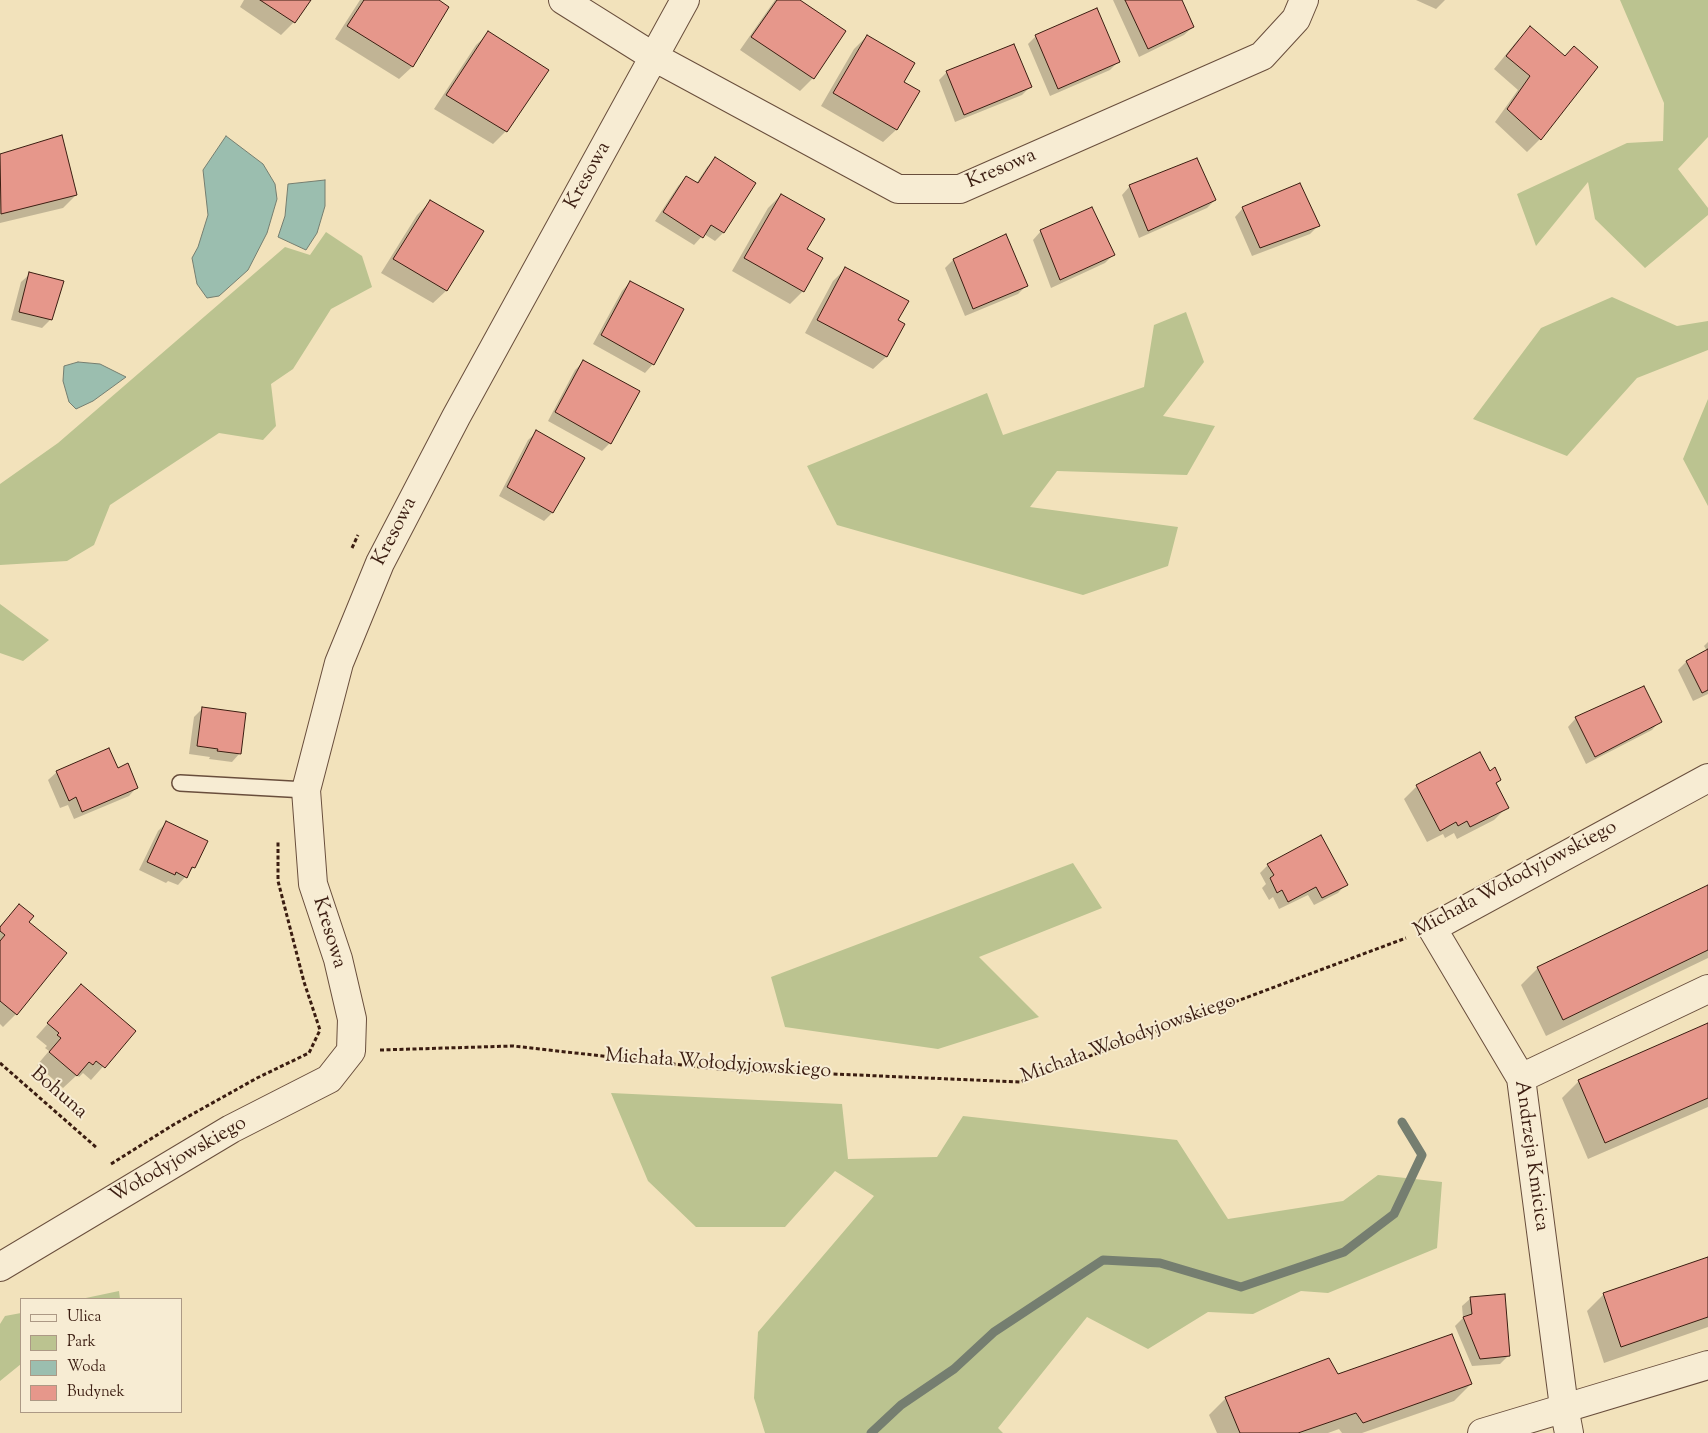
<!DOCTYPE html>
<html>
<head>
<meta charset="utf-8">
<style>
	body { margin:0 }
	#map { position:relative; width:1708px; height:1433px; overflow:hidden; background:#f2e2bb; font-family:"Sorts Mill Goudy",serif }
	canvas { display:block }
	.legend { position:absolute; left:20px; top:1298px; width:162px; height:115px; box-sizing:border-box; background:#f7ecd3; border:1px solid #ac9985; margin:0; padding:6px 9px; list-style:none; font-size:15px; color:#3b1d11 }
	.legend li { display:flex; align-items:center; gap:10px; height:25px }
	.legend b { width:25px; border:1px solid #ac9985 }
</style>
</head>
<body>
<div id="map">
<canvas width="1708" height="1433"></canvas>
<ul class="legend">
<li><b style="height:6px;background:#f7ecd3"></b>Ulica</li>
<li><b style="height:14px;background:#bbc390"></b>Park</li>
<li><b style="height:14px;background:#9bbeaf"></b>Woda</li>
<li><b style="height:14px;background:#e6978b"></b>Budynek</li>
</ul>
</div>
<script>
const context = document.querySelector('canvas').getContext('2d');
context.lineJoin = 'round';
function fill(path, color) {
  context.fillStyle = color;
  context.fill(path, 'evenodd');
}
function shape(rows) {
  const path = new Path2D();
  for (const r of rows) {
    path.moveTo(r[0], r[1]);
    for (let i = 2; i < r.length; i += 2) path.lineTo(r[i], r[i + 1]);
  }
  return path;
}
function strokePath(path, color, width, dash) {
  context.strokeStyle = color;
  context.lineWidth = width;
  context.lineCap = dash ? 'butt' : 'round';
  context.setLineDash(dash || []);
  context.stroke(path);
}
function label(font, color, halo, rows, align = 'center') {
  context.font = font + ' "Sorts Mill Goudy",serif';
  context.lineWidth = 4;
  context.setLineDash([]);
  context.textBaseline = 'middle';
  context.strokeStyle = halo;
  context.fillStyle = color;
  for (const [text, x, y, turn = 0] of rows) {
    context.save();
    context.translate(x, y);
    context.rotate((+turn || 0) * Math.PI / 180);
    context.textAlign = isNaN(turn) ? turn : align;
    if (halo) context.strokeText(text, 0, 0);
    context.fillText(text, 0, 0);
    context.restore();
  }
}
const green = shape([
	[1620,0,1708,0,1708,137,1678,169,1708,208,1708,215,1645,268,1595,219,1588,182,1536,246,1517,194,1627,143,1663,141,1664,103],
	[326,232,362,256,372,287,331,309,293,369,271,384,276,426,263,440,219,433,110,505,94,545,67,561,0,565,0,484,58,443,285,247,310,255],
	[1612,297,1677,326,1708,321,1708,350,1637,378,1567,456,1473,419,1541,328],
	[1186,312,1204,362,1163,416,1215,426,1187,475,1057,471,1030,507,1178,527,1168,566,1083,595,837,525,807,466,987,393,1003,435,1144,387,1154,325],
	[1708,399,1708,506,1683,459],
	[0,604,49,640,23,661,0,653],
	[1073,863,1102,908,979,957,1039,1017,938,1049,785,1027,771,977],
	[611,1093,842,1104,848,1159,937,1157,963,1116,1177,1140,1228,1219,1343,1201,1378,1175,1442,1182,1437,1248,1328,1293,1301,1291,1253,1314,1208,1312,1148,1349,1087,1317,998,1428,1003,1433,765,1433,754,1398,758,1332,874,1196,835,1171,785,1227,696,1227,648,1181],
	[119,1291,120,1299,81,1299],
	[21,1313,21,1364,0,1381,0,1324,5,1316]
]);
const water = shape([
	[226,136,263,164,275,184,277,199,267,233,248,270,219,296,207,298,197,284,192,258,198,247,208,215,203,170,226,136],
	[325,180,325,206,317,233,306,250,278,237,285,216,288,184,325,180],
	[78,362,100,364,126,377,93,401,76,409,69,402,63,381,64,366,78,362]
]);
const shadow = shape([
	[244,0,309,0,294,22,281,35,240,7],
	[360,0,436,0,448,7,412,67,399,79,335,39],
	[775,0,798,0,844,32,813,78,800,91,740,50],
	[1113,0,1180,0,1193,27,1184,35,1139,57],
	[1416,0,1445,0,1436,9],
	[1530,28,1564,57,1574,47,1540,139,1527,152,1495,122,1518,90,1494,69,1517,41],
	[489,33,506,131,493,144,434,109,476,45],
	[867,36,902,82,918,91,896,130,883,142,821,106,854,49],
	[1036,36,1118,62,1110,70,1050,96,1028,44],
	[947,72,1030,87,1022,95,955,122,939,80],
	[61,136,76,195,63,208,0,223,0,155],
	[715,159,723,233,715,241,704,234,694,245,655,221,678,186,686,177,696,184,707,167],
	[1130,186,1215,200,1207,208,1139,238,1122,195],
	[781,195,805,250,822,259,803,291,790,304,732,271,768,208],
	[430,202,482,231,446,291,433,303,381,273,417,215],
	[1243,208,1318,226,1310,234,1252,256,1235,217],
	[1041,231,1113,255,1105,263,1051,288,1033,240],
	[953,260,1026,286,1018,294,965,316,945,268],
	[846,268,897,321,903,324,886,357,873,369,805,333,833,281],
	[30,274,51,319,42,328,11,320,21,282],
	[630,282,653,364,645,373,593,344,622,291],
	[584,361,610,443,602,451,548,421,575,370],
	[537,432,584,458,552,513,544,521,499,496,528,440],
	[1708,642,1708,694,1693,701,1678,670,1686,662,1707,651,1704,646],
	[202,709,240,753,232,762,209,759,210,757,189,754,194,717],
	[1576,718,1660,721,1652,730,1586,764,1568,727],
	[117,770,137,787,129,796,74,819,68,805,60,808,48,780,57,772],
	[1489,772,1500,780,1495,784,1507,807,1494,820,1457,839,1454,833,1445,838,1443,834,1427,842,1404,799,1417,786],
	[166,823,194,867,178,885,168,881,166,883,139,870,158,831],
	[1268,865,1346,884,1338,893,1314,905,1308,895,1279,909,1273,897,1269,900,1262,888,1266,884,1260,873],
	[1708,886,1708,958,1546,1036,1521,985,1538,968],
	[19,905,27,922,16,1014,3,1027,0,1024,0,926],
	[81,986,135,1031,91,1080,83,1073,79,1077,77,1075,63,1088,37,1065,49,1051,45,1048,47,1046,36,1037],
	[1708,1024,1708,1107,1588,1159,1562,1098,1579,1081],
	[1708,1258,1708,1327,1604,1363,1587,1311,1604,1294],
	[1471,1298,1509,1355,1500,1364,1472,1366,1455,1326,1463,1318,1462,1306],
	[1338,1376,1471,1384,1454,1401,1362,1433,1342,1433,1339,1429,1328,1433,1217,1433,1209,1415,1226,1398]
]);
const stream = shape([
	[871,1433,901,1405,954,1369,994,1332,1103,1260,1160,1263,1241,1287,1344,1252,1394,1214,1422,1155,1402,1122]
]);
const building = shape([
	[260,0,311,0,295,23,260,0],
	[364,0,439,0,449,7,413,67,347,26,364,0],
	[777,0,800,0,846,31,814,79,751,37,777,0],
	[1125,0,1182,0,1194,27,1148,49,1125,0],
	[1097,8,1120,62,1058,89,1035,35,1097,8],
	[1530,26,1565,56,1574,46,1598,67,1541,140,1507,109,1530,76,1506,56,1530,26],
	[488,31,549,70,507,132,446,95,488,31],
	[867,35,915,63,904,82,920,91,897,130,833,93,867,35],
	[1014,44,1032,87,964,115,946,71,1014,44],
	[62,135,77,195,1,214,0,154,62,135],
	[715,157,756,183,724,233,711,225,703,238,663,212,686,176,698,183,715,157],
	[1197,158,1216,200,1148,231,1129,185,1197,158],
	[1300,183,1320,226,1260,248,1242,207,1300,183],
	[781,194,825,219,807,249,823,258,804,292,744,258,781,194],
	[430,200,484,231,447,291,393,259,430,200],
	[1092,207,1115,255,1060,280,1040,230,1092,207],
	[1006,234,1028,286,973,309,953,259,1006,234],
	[845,267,909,301,898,320,905,324,887,357,817,320,845,267],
	[29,272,64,281,52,320,19,312,29,272],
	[630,281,684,309,654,365,601,335,630,281],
	[583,360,640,391,611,444,555,412,583,360],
	[536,430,585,458,553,513,507,487,536,430],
	[1708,649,1708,690,1702,693,1686,661,1708,649],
	[1644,686,1662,722,1595,757,1575,717,1644,686],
	[202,707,246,713,241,754,217,751,218,749,197,746,202,707],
	[109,748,118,768,128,763,138,788,82,812,76,797,69,801,56,771,109,748],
	[1480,752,1490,771,1495,767,1501,780,1496,783,1509,808,1470,827,1467,821,1458,826,1456,822,1440,831,1416,785,1480,752],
	[166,821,208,841,195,868,192,867,187,878,176,872,175,875,147,862,166,821],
	[1321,835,1348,885,1322,898,1316,887,1288,902,1282,890,1277,893,1270,878,1274,875,1267,864,1321,835],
	[1708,885,1708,950,1563,1020,1537,967,1708,885],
	[19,904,34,916,29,922,67,953,17,1015,0,1001,0,941,5,935,0,931,0,927,19,904],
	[81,984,136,1031,105,1068,96,1061,93,1065,89,1062,77,1076,49,1052,61,1038,57,1035,59,1033,47,1023,81,984],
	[1708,1023,1708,1098,1605,1143,1578,1080,1708,1023],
	[1708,1257,1708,1317,1621,1347,1603,1293,1708,1257],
	[1505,1294,1510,1356,1480,1359,1463,1317,1472,1314,1470,1297,1505,1294],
	[1452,1334,1472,1384,1363,1423,1356,1413,1298,1433,1240,1433,1225,1397,1329,1358,1338,1374,1452,1334]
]);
const path = shape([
	[352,548,358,535],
	[380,1050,513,1046,718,1069,1020,1082,1406,938],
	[0,1063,97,1148],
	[111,1164,173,1125,257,1078,309,1053,320,1030,304,982,278,881,278,840]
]);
const service = shape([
	[180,783,306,790]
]);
const minor = shape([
	[563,0,654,57,898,189,960,189,1262,56,1296,19,1304,0],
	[1521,1078,1708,989],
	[0,1267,231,1129,329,1079,351,1051,352,1019,338,959,313,884,306,790,339,663,380,563,456,417,685,0],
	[1482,1433,1708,1365],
	[1569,1433,1564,1407,1521,1078,1432,928,1708,778]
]);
const streetNames = [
	["Kresowa",1002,170,-23],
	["Kresowa",589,176,-61],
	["Kresowa",396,532,-63],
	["Michała Wołodyjowskiego",1516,880,-28],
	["Kresowa",328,933,73],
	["Michała Wołodyjowskiego",1129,1040,-20],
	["Michała Wołodyjowskiego",718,1065,4],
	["Bohuna",58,1094,41],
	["Andrzeja Kmicica",1530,1156,82],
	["Wołodyjowskiego",179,1161,-30]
];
fill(green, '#bbc390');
fill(water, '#9bbeaf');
strokePath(water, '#757e70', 1);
fill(shadow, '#0003');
strokePath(stream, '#757e70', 9);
fill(building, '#e6978b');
strokePath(building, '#3b1d11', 1);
strokePath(service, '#694e3c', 18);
strokePath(minor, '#694e3c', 30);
strokePath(path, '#3b1d11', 3, [4, 2.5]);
strokePath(service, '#f7ecd3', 15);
strokePath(minor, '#f7ecd3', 28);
label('20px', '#3b1d11', '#f7ecd3', streetNames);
</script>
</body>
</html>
